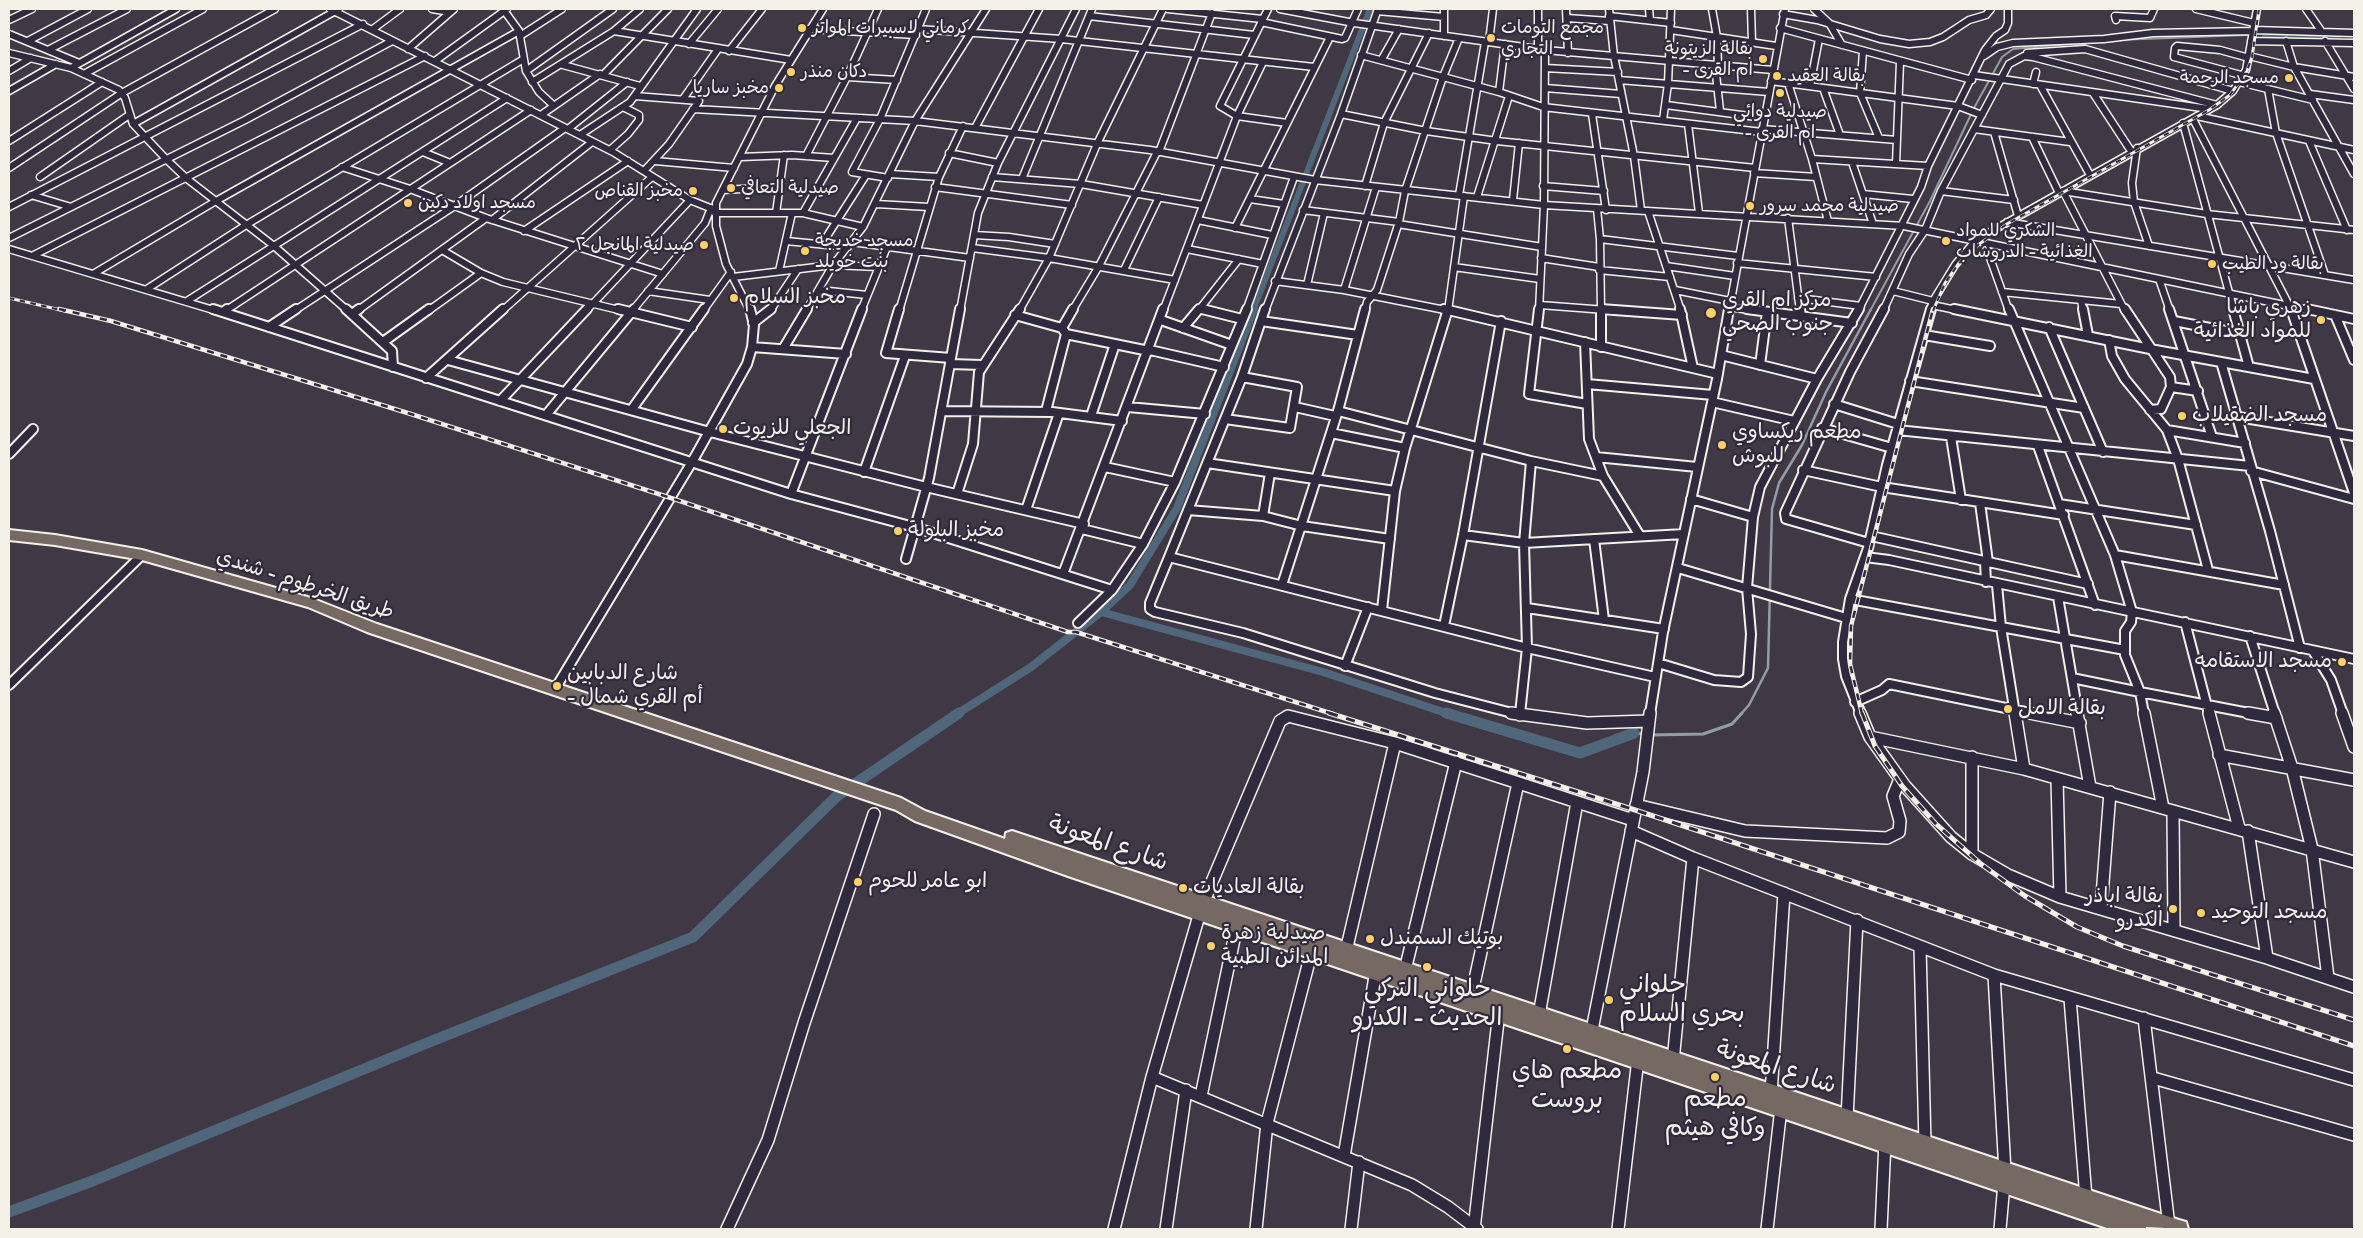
<!DOCTYPE html>
<html>
<head>
<meta charset="utf-8">
<style>
	body { margin:0 }
	#map { position:relative; width:2363px; height:1238px; overflow:hidden; background:#403845; font-family:Itim,sans-serif }
	canvas { display:block }
	.frame { position:absolute; inset:0; border:10px solid #f4f1e8; pointer-events:none }
</style>
</head>
<body>
<div id="map">
<canvas width="2363" height="1238"></canvas>
<div class="frame"></div>
</div>
<script>
const context = document.querySelector('canvas').getContext('2d');
context.lineJoin = 'round';
function shape(rows) {
  const path = new Path2D();
  for (const r of rows) {
    path.moveTo(r[0], r[1]);
    for (let i = 2; i < r.length; i += 2) path.lineTo(r[i], r[i + 1]);
  }
  return path;
}
function strokePath(path, color, width, dash) {
  context.strokeStyle = color;
  context.lineWidth = width;
  context.lineCap = dash ? 'butt' : 'round';
  context.setLineDash(dash || []);
  context.stroke(path);
}
function fill(path, color) {
  context.fillStyle = color;
  context.fill(path, 'evenodd');
}
function label(font, color, halo, rows, align = 'center') {
  context.font = font + ' Itim,"Playpen Sans Arabic",sans-serif';
  context.lineWidth = 4.5;
  context.setLineDash([]);
  context.textBaseline = 'middle';
  context.strokeStyle = halo;
  context.fillStyle = color;
  for (const [text, x, y, turn = 0] of rows) {
    context.save();
    context.translate(x, y);
    context.rotate((+turn || 0) * Math.PI / 180);
    context.textAlign = isNaN(turn) ? turn : align;
    if (halo) context.strokeText(text, 0, 0);
    context.fillText(text, 0, 0);
    context.restore();
  }
}
const streamFar2 = shape([
	[2117,40,2247,35],
	[1870,311,1930,201,1974,108,2002,57,2013,49,2081,43]
]);
const streamFar1 = shape([
	[1741,714,1749,705,1768,668,1772,509,1779,483,1802,445,1826,392,1871,309]
]);
const stream = shape([
	[1634,733,1646,734],
	[1651,735,1703,734,1732,724,1742,713]
]);
const canalFar2 = shape([
	[2265,36,2339,35],
	[1253,311,1370,9]
]);
const canalFar1 = shape([
	[1101,612,1323,672,1449,714],
	[957,714,1031,667,1101,612,1130,585,1177,508,1254,309]
]);
const canal = shape([
	[1446,713,1580,753,1634,733],
	[9,1212,95,1180,427,1043,693,937,837,796,959,713]
]);
const minorFar2 = shape([
	[330,9,613,152,690,200,715,210],
	[432,9,450,12],
	[503,9,519,31,526,71,539,92,553,105],
	[1168,9,1262,19],
	[1268,9,1220,106,1237,116,1287,123],
	[1280,9,1354,23,1545,50,1773,70],
	[1444,9,1444,36],
	[1538,9,1538,49],
	[1566,9,1568,53],
	[1609,9,1614,56,1634,156,1641,210],
	[1649,9,1650,20],
	[1712,9,1717,37,1718,66],
	[1751,9,1752,42],
	[1814,9,1829,23,1842,45],
	[2196,9,2254,23],
	[2306,9,2322,32],
	[1377,11,1444,17],
	[1783,14,1817,20,1880,39,1909,44,1930,42,1943,37,1969,20,1986,15,1991,9],
	[1089,16,1254,35],
	[1609,16,1671,23],
	[1567,18,1609,21],
	[9,20,32,9],
	[2116,20,2115,16,2150,18,2154,9],
	[1261,22,1342,39,1345,38,1358,9],
	[1780,28,1972,80],
	[373,29,400,9],
	[809,29,916,35],
	[918,29,1061,39,1314,67],
	[1671,30,1776,46],
	[2254,30,2354,33],
	[614,31,791,60],
	[9,34,79,63],
	[520,36,562,9],
	[28,41,88,9],
	[2251,41,2354,43],
	[2286,41,2294,67,2354,174],
	[2325,41,2354,89],
	[1489,42,1493,9],
	[689,44,718,9],
	[50,49,127,9],
	[408,49,454,9],
	[729,51,762,9],
	[1863,51,1860,93,1879,138],
	[9,53,71,68,119,90,125,98,133,124,166,159,186,178,274,246,348,311],
	[2027,53,2085,49,2233,91],
	[1361,55,1499,92,1543,107,1762,132],
	[1984,56,1997,47,2013,43,2104,39,2153,33,2253,31],
	[2249,56,2294,67,2354,77],
	[1382,59,1399,29],
	[435,61,507,9],
	[563,65,640,86],
	[1715,65,1720,111],
	[71,68,176,9],
	[1545,68,1618,72],
	[9,71,31,58],
	[526,71,613,9],
	[84,74,203,9],
	[603,75,668,9],
	[1974,75,2209,109],
	[2241,75,2174,57,2175,48,2177,46,2220,50,2249,58],
	[847,77,897,80],
	[1619,80,1769,92],
	[1771,81,1958,106,1982,115],
	[532,82,614,31,640,9],
	[2239,82,2313,100],
	[1788,83,1812,159,1828,221],
	[2033,84,2036,72],
	[2040,85,2090,175],
	[1810,86,1819,39],
	[1545,88,1621,94],
	[1823,88,1840,135],
	[2268,89,2276,133,2325,275],
	[9,91,56,64],
	[1499,92,1505,44],
	[2093,93,2131,151],
	[2310,94,2354,100],
	[635,96,699,101,669,144,644,171],
	[683,99,718,49],
	[1666,105,1764,118],
	[693,109,915,121,1150,150,1315,180,1544,205,1904,226,2313,311],
	[1341,114,1426,131,1497,141,1755,168],
	[1592,114,1606,210],
	[541,115,600,74],
	[2197,116,2354,150],
	[2193,119,2292,311],
	[1663,120,1668,84,1671,9],
	[2183,123,2234,311],
	[133,124,339,9],
	[1688,124,1699,213],
	[975,128,1039,9],
	[568,129,627,82],
	[1762,129,1897,140],
	[1974,129,2070,142],
	[1994,132,2018,216],
	[580,135,630,102,697,9],
	[2032,137,2059,193],
	[9,141,102,82],
	[2309,141,2347,230],
	[2137,148,2132,183,2134,202,2149,246],
	[610,150,628,134,639,120,639,115,623,107],
	[423,152,450,163],
	[1159,152,1212,13],
	[949,153,998,163],
	[806,156,847,77,878,9],
	[740,157,792,155,834,158],
	[1812,159,1928,166],
	[655,161,734,168],
	[1852,162,1873,224],
	[1896,164,1900,62],
	[342,167,410,189,486,218,663,274],
	[9,168,122,93,275,9],
	[1754,173,1816,177],
	[890,174,939,177],
	[40,177,129,115],
	[992,177,1081,184,1203,205],
	[888,178,852,172,880,119,926,9],
	[1022,179,1092,9],
	[1365,186,1384,123,1429,33],
	[1543,186,1604,191],
	[935,187,1072,205],
	[723,190,779,187],
	[1941,191,2014,200],
	[2063,191,2207,214,2354,230],
	[2063,191,2125,311],
	[1863,194,1913,199],
	[31,195,71,207],
	[1459,195,1485,42],
	[1477,197,1509,96],
	[1250,199,1284,204],
	[1513,200,1519,143],
	[876,204,929,207],
	[9,207,363,24],
	[1597,209,1600,239,1601,311],
	[1303,210,1399,222],
	[1648,211,1681,311],
	[715,213,803,213,863,227],
	[776,213,784,155],
	[803,213,857,118],
	[1788,218,1800,311],
	[492,220,592,142],
	[1198,220,1272,235],
	[2007,222,2354,280],
	[1398,224,1542,247],
	[1235,228,1330,37],
	[524,231,628,161],
	[974,235,1009,237,1055,244],
	[9,238,245,120,392,41],
	[1600,239,1738,256],
	[786,241,848,247],
	[1984,241,2009,311],
	[852,242,970,258],
	[822,244,866,175],
	[972,248,1049,258,1175,280],
	[9,249,217,311],
	[1187,249,1263,264],
	[442,250,481,273,503,282,623,311],
	[32,256,425,56],
	[1541,258,1599,267],
	[1737,263,1876,277],
	[1666,266,1735,276],
	[1454,267,1540,279],
	[1124,270,1159,197],
	[1599,270,1670,277],
	[779,271,792,213],
	[93,274,216,201,519,31],
	[733,277,833,265,878,267],
	[2159,279,2170,311],
	[1275,281,1344,290,1450,311],
	[1307,285,1324,213],
	[147,289,246,225,522,60],
	[819,290,867,295],
	[1344,290,1376,187],
	[1675,290,1730,301],
	[648,291,710,300],
	[1893,291,1933,301],
	[2002,292,2121,304],
	[1798,298,1861,306],
	[2081,300,2083,311],
	[187,301,507,98],
	[1540,305,1619,311],
	[1932,305,1961,311],
	[1729,307,1756,311],
	[1201,309,1207,311],
	[225,311,531,110],
	[294,311,453,207,565,128],
	[357,311,486,218],
	[428,311,481,273],
	[502,311,652,177],
	[586,311,690,200],
	[632,311,705,223,711,208],
	[703,311,731,272],
	[750,311,726,264,716,226,716,203,775,86,823,9],
	[770,311,798,269],
	[806,311,833,265,863,227,915,121,986,9],
	[861,311,887,247],
	[899,311,939,177,963,126],
	[960,311,978,213,998,163,1076,9],
	[1019,311,1049,258,1097,144,1163,9],
	[1072,311,1099,266,1157,152],
	[1163,311,1237,116,1263,62],
	[1198,311,1239,259],
	[1246,311,1294,177],
	[1265,311,1341,114,1378,9],
	[1365,311,1367,302,1377,290,1399,222,1405,191,1443,77,1459,38],
	[1448,311,1464,196],
	[1539,311,1544,205,1545,50],
	[1729,311,1785,9],
	[1858,311,1921,187,1928,166,1985,50,1996,36,2005,30,2008,23,2008,9],
	[1883,311,1909,254,1925,230,1941,191,2009,64,2024,56,2033,57,2217,105],
	[1930,311,1933,301,1955,265,1976,240,2217,105,2233,91,2246,70,2257,9]
]);
const minorFar1 = shape([
	[213,309,791,494,914,527,1112,590],
	[346,309,392,351,393,367],
	[618,309,692,327],
	[899,309,886,353,951,358],
	[1202,309,1242,319],
	[1265,309,1242,377,1169,557,1527,648,1655,677],
	[1444,309,1718,374],
	[1539,309,1529,394,1587,404],
	[1601,309,1601,347],
	[1601,309,1682,315],
	[1680,309,1693,368],
	[1747,309,1852,323],
	[1800,309,1801,317],
	[1954,309,2150,349,2314,379],
	[2009,309,2115,555,2132,612,2131,622,2125,631,2125,655,2140,692,2254,714],
	[2083,309,2088,335],
	[2125,309,2170,377,2171,387,2161,409,2150,410],
	[2169,309,2212,437],
	[2233,309,2249,367],
	[2291,309,2354,493],
	[2307,309,2354,319],
	[223,312,227,309],
	[352,314,359,309],
	[1015,315,1062,328,1066,334,1149,351],
	[2335,315,2354,360],
	[1161,320,1232,345],
	[1261,321,1358,335],
	[2174,321,2241,334],
	[753,323,771,309],
	[269,327,296,309],
	[2049,327,2103,452],
	[1062,328,1073,309],
	[1183,328,1199,309],
	[1924,335,1990,346],
	[2109,340,2112,356,2125,379,2167,430,2178,459,2208,570],
	[383,342,429,309],
	[1585,342,1589,439,1603,476,1640,536],
	[752,347,846,354],
	[783,349,807,309],
	[1150,350,1224,367],
	[1721,355,1817,379],
	[448,360,710,432,926,487,1084,524],
	[2221,362,2270,531,2300,648],
	[950,364,982,365],
	[1760,365,1767,312],
	[426,378,503,309],
	[1910,381,2084,408],
	[1587,384,1713,395],
	[2171,387,2198,391],
	[500,401,587,309],
	[1712,402,1794,421],
	[1834,404,1898,424],
	[1128,407,1205,414],
	[1295,407,1335,416],
	[632,409,704,309],
	[941,411,1052,412,1122,421],
	[1046,411,1066,334],
	[1338,411,1531,461,1603,476],
	[546,415,634,309],
	[1091,416,1115,344],
	[2238,417,2354,436],
	[1225,419,1290,428,1297,387,1242,377],
	[1822,428,1892,448],
	[1897,430,2250,466],
	[2167,430,2245,443],
	[1331,433,1405,448],
	[1951,437,1961,500],
	[2038,446,2095,605],
	[9,454,33,429],
	[1596,457,1697,467],
	[1207,463,1395,491],
	[1105,467,1175,482],
	[1803,470,1882,487,2064,515],
	[2251,471,2354,499],
	[864,472,905,356],
	[791,494,862,309],
	[957,494,973,444,979,372,1020,309],
	[1691,499,1753,517],
	[1980,503,1988,562],
	[2059,504,2196,525],
	[1026,510,1059,413],
	[1188,510,1263,516,1302,526,1390,539],
	[1263,516,1270,473],
	[1082,529,1143,544],
	[1463,535,1524,543,1684,534],
	[1871,536,2088,584],
	[1594,539,1604,620],
	[1869,543,1786,519,1785,513,1850,372,1884,309],
	[2115,555,2284,585],
	[1169,557,1150,603,1150,609,1155,612,1243,633,1435,693,1516,714],
	[1865,557,1889,560,2354,659],
	[906,559,929,478,960,309],
	[1985,562,1986,582],
	[1678,568,1846,618],
	[1063,574,1163,309],
	[1282,585,1338,411,1365,309],
	[1997,585,2001,627,2015,714],
	[2058,597,2078,714],
	[1850,599,2125,650],
	[1527,608,1664,629],
	[1382,610,1395,491,1405,448,1448,309],
	[2185,622,2209,714],
	[1078,623,1112,590,1143,544,1175,482,1247,309],
	[1444,626,1463,535,1501,321],
	[2250,636,2275,714],
	[2313,651,2331,680,2343,714],
	[1658,663,1714,680,1741,682,1748,677,1751,634,1747,588,1753,517,1760,487,1817,379,1859,309],
	[1345,666,1368,607],
	[2072,678,2140,692,2144,714],
	[9,685,142,555],
	[555,689,692,462,747,364,752,347,754,325,750,309],
	[1855,702,1882,690,1889,684,2035,714],
	[1520,714,1527,648,1524,543,1531,461],
	[1650,714,1663,632,1717,379,1729,309],
	[1861,714,1846,676,1843,659,1843,642,1850,599,1868,548,1887,465,1931,309]
]);
const minor = shape([
	[1511,713,1587,723,1649,721],
	[1860,713,1870,737,1905,786,1951,837,1972,854,2008,875,2060,897,2267,958,2354,987],
	[2015,713,2024,769],
	[2029,713,2080,723],
	[2077,713,2090,787],
	[2144,713,2163,808],
	[2209,713,2239,828],
	[2248,713,2276,718],
	[2274,713,2292,768,2312,849,2328,978],
	[2342,713,2354,747],
	[1520,715,1520,713],
	[1870,737,2024,769,2354,862],
	[2219,755,2354,780],
	[1972,757,1972,854],
	[2057,779,2060,897],
	[1636,805,1745,831,1887,838,1899,832,1900,821,1893,796,1900,779],
	[2173,811,2174,930],
	[1631,831,1693,858,1994,975,2354,1080],
	[2248,831,2267,958],
	[1203,903,1280,721,1288,716,1395,743,1633,820],
	[2101,909,2110,792],
	[1920,947,1925,1144],
	[1346,951,1395,743],
	[1405,970,1456,762],
	[1994,975,2005,1172],
	[1472,993,1518,783],
	[2070,998,2086,1198],
	[1539,1015,1577,802],
	[2144,1018,2169,1226],
	[1591,1035,1643,772,1650,713],
	[1673,1061,1693,858],
	[1152,1077,1412,1185,1448,1207,1477,1229],
	[2153,1078,2354,1135],
	[1771,1094,1784,893],
	[1201,1096,1237,925],
	[1847,1118,1857,920],
	[1344,1156,1376,971],
	[727,1229,768,1140,804,1023,874,814],
	[1114,1229,1152,1077,1200,912],
	[1166,1229,1186,1090],
	[1256,1229,1267,1123,1312,950],
	[1351,1229,1359,1162],
	[1474,1229,1499,1012],
	[1618,1229,1638,1059],
	[1767,1229,1781,1108],
	[1881,1229,1885,1142],
	[2000,1229,2004,1184]
]);
const highway = shape([
	[9,530,55,535,142,550,311,598,377,624,901,798,925,811,1005,839,1006,833,1012,831,2179,1220,2186,1222,2188,1229,2146,1227,2146,1229,2110,1229,1068,876,915,821,896,810,367,632,308,607,142,560,55,545,9,540,9,530]
]);
const railFar2 = shape([
	[9,298,65,311],
	[1933,311,1945,283,1959,263,1978,245,2007,224,2209,110,2230,95,2247,71,2252,57,2259,9]
]);
const railFar1 = shape([
	[59,309,111,321,414,415,671,498,1068,632,1076,632,1333,714],
	[1862,714,1850,664,1851,626,1933,309]
]);
const rail = shape([
	[1329,713,1635,810,2354,1046],
	[1862,713,1875,746,1902,786,1935,823,1981,864,2025,896,2077,927,2123,946,2354,1020]
]);
const markers = [
	[802,28,5,"#ffd166"],
	[1491,38,5,"#ffd166"],
	[1763,59,5,"#ffd166"],
	[791,72,5,"#ffd166"],
	[1777,76,5,"#ffd166"],
	[2289,78,5,"#ffd166"],
	[779,88,5,"#ffd166"],
	[1780,93,5,"#ffd166"],
	[731,188,5,"#ffd166"],
	[693,191,5,"#ffd166"],
	[408,203,5,"#ffd166"],
	[1750,206,5,"#ffd166"],
	[1946,241,5,"#ffd166"],
	[704,245,5,"#ffd166"],
	[805,251,5,"#ffd166"],
	[2212,264,5,"#ffd166"],
	[734,298,5,"#ffd166"],
	[1711,313,6,"#ffd166"],
	[2321,320,5,"#ffd166"],
	[2182,416,5,"#ffd166"],
	[723,429,5,"#ffd166"],
	[1722,445,5,"#ffd166"],
	[898,531,5,"#ffd166"],
	[2342,662,5,"#ffd166"],
	[557,686,5,"#ffd166"],
	[2008,709,5,"#ffd166"],
	[858,882,5,"#ffd166"],
	[1183,888,5,"#ffd166"],
	[2173,909,5,"#ffd166"],
	[2201,913,5,"#ffd166"],
	[1370,939,5,"#ffd166"],
	[1211,946,5,"#ffd166"],
	[1427,967,5,"#ffd166"],
	[1609,1000,5,"#ffd166"],
	[1567,1049,5,"#ffd166"],
	[1715,1077,5,"#ffd166"]
];
const farPoinames = [
	["كرماني لاسبيرات المواتر",812,28],
	["مجمع التومات",1501,28],
	["التجاري",1501,49],
	["بقالة الزيتونة",1753,49,"right"],
	["- ام القرى",1753,70,"right"],
	["دكان منذر",801,72],
	["بقالة العقيد",1787,76],
	["مسجد الرحمة",2279,78,"right"],
	["مخبز ساريا",769,88,"right"],
	["صيدلية دوائي",1780,112,"center"],
	["- ام القرى",1780,133,"center"],
	["صيدلية التعافي",741,188],
	["مخبز القناص",683,191,"right"],
	["مسجد اولاد دكين",418,203],
	["صيدلية محمد سرور",1760,206],
	["الشكري للمواد",1956,231],
	["الغذائية - الدروشاب",1956,252],
	["مسجد خديجة",815,241],
	["بنت خويلد",815,262],
	["صيدلية المانجل ٢",694,245,"right"],
	["بقالة ود الطيب",2222,264]
];
const poiNames = [
	["مخبز السلام",744,298],
	["مركز ام القري",1722,301],
	["جنوب الصحي",1722,325],
	["زهري باشا",2311,308,"right"],
	["للمواد الغذائية",2311,332,"right"],
	["مسجد الضقيلاب",2192,416],
	["الجعلي للزيوت",733,429],
	["مطعم ريكساوي",1732,433],
	["للبوش",1732,457],
	["مخبز البلولة",908,531],
	["مسجد الاستقامه",2332,662,"right"],
	["شارع الدبابين",567,674],
	["- أم القري شمال",567,698],
	["بقالة الامل",2018,709],
	["ابو عامر للحوم",868,882],
	["بقالة العاديات",1193,888],
	["بقالة اباذر",2163,897,"right"],
	["الكدرو",2163,921,"right"],
	["مسجد التوحيد",2211,913],
	["صيدلية زهرة",1221,934],
	["المدائن الطبية",1221,958],
	["بوتيك السمندل",1380,939]
];
const streetNames = [
	["طريق الخرطوم - شندي",305,585,18]
];
const nearStreetnames = [
	["شارع المعونة",1108,844,19],
	["شارع المعونة",1776,1068,18]
];
const nearPoinames = [
	["حلواني",1619,986,"left"],
	["بحري السلام",1619,1015,"left"],
	["حلواني التركي",1427,990],
	["الحديث - الكدرو",1427,1019],
	["مطعم هاي",1567,1072],
	["بروست",1567,1101],
	["مطعم",1715,1100],
	["وكافي هيثم",1715,1129]
];
strokePath(streamFar2, '#929ea7', 2);
strokePath(streamFar1, '#929ea7', 2.5);
strokePath(stream, '#929ea7', 3);
strokePath(canalFar2, '#50677b', 6);
strokePath(canalFar1, '#50677b', 8);
strokePath(canal, '#50677b', 11);
strokePath(minorFar2, '#f4f1e8', 9);
strokePath(minorFar1, '#f4f1e8', 12);
strokePath(minor, '#f4f1e8', 14);
strokePath(highway, '#f4f1e8', 4);
strokePath(minorFar2, '#2f2a3d', 6);
strokePath(minorFar1, '#2f2a3d', 8);
strokePath(minor, '#2f2a3d', 11);
fill(highway, '#766964');
strokePath(railFar2, '#f4f1e8', 3);
strokePath(railFar1, '#f4f1e8', 4.5);
strokePath(rail, '#f4f1e8', 5);
strokePath(railFar2, '#2f2a3d', 2, [5.5]);
strokePath(railFar1, '#2f2a3d', 2.5, [7]);
strokePath(rail, '#2f2a3d', 3, [9]);
for (const [x, y, r, color] of markers) {
  const dot = new Path2D();
  dot.arc(x, y, r, 0, 2 * Math.PI);
  context.fillStyle = color;
  context.fill(dot);
  strokePath(dot, '#2f2a3d', 2);
}
label('18px', '#f4f1e8', '#2f2a3d', farPoinames, 'left');
label('21px', '#f4f1e8', '#2f2a3d', poiNames, 'left');
label('21px', '#f4f1e8', '#2f2a3d', streetNames);
label('25px', '#f4f1e8', '#2f2a3d', nearStreetnames);
label('25px', '#f4f1e8', '#2f2a3d', nearPoinames);
</script>
</body>
</html>
